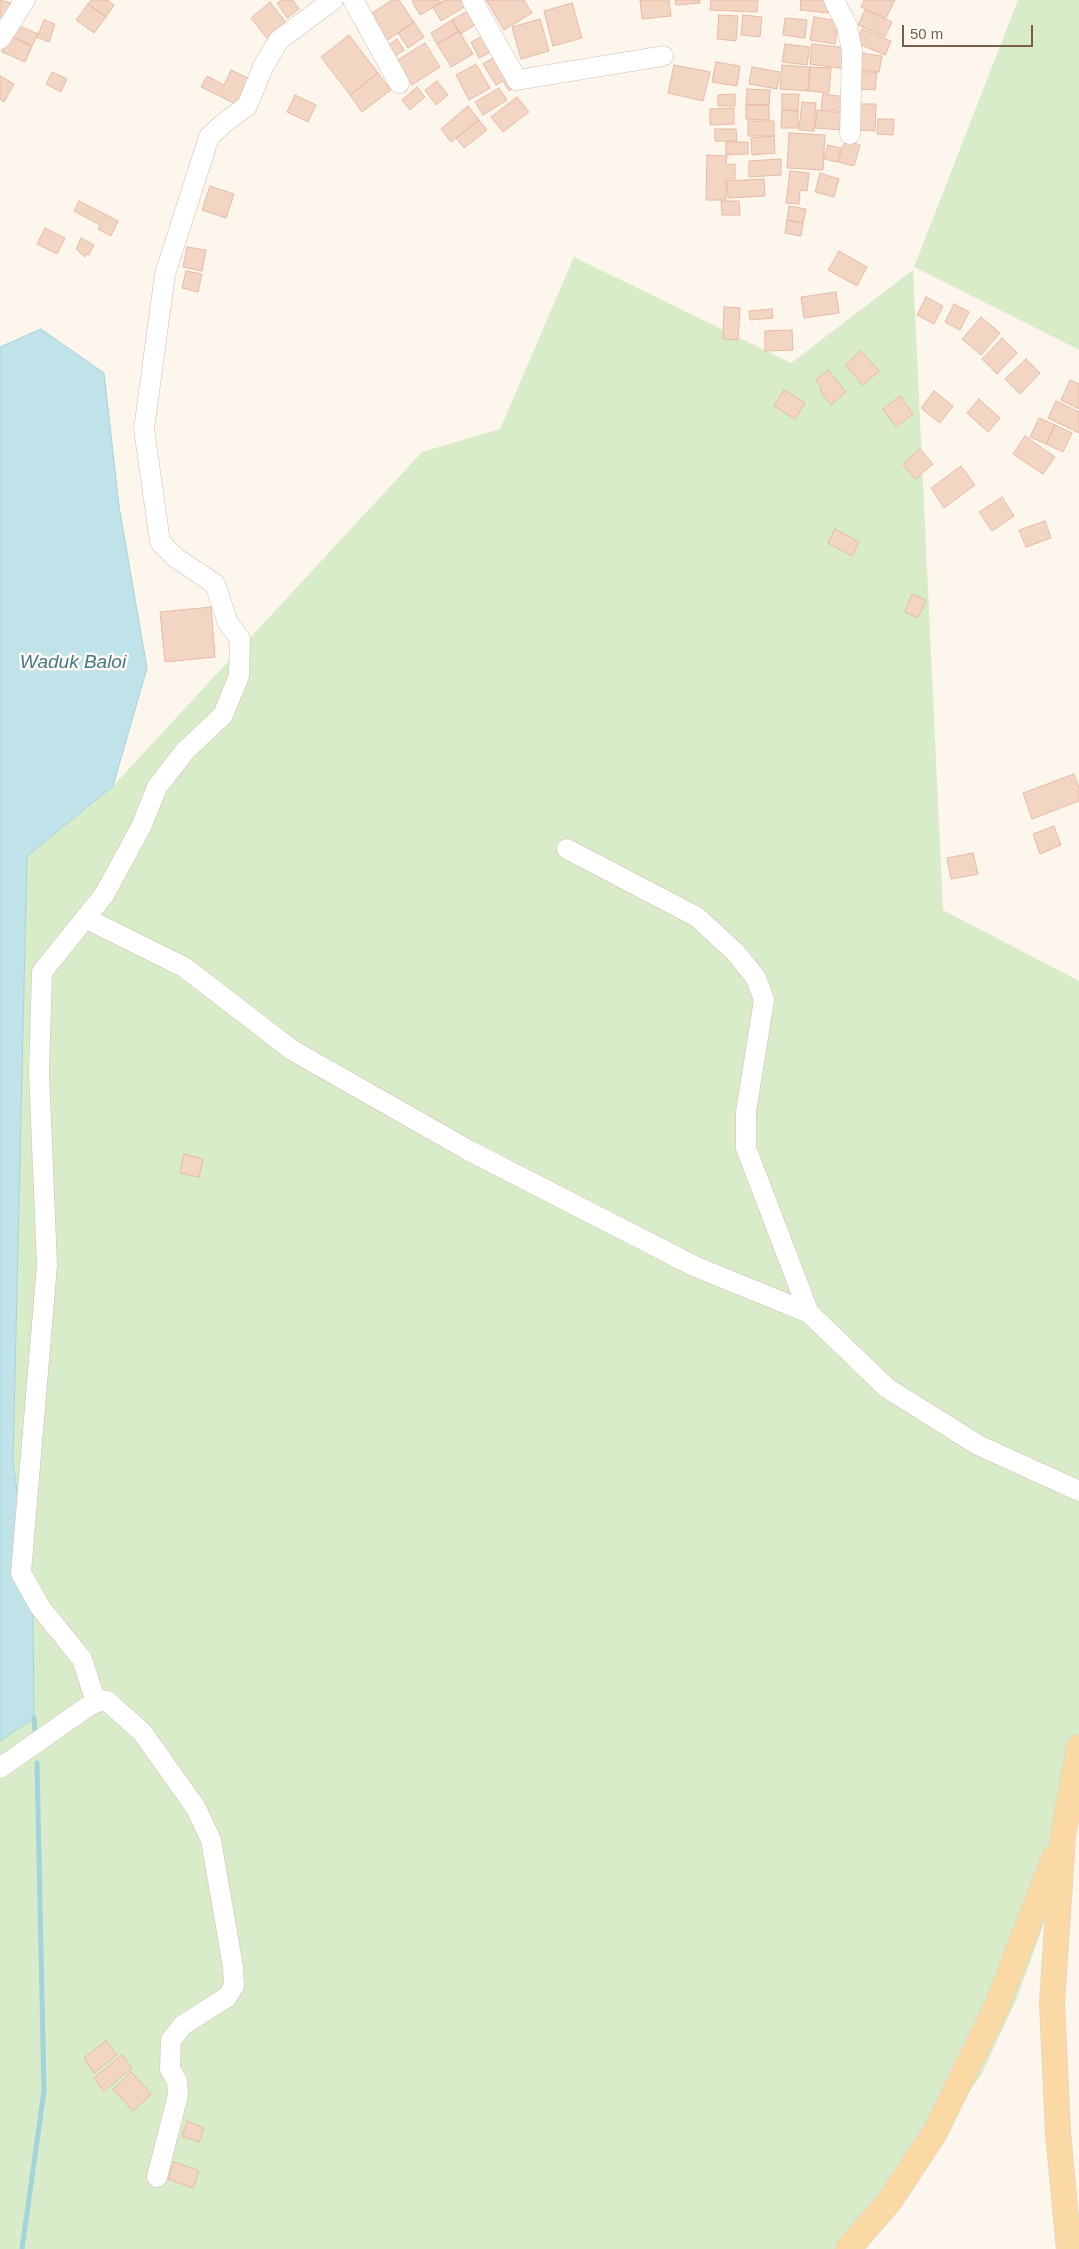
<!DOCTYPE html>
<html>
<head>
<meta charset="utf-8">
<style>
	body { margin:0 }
	#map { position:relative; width:1079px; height:2249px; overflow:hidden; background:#fdf6ec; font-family:Helvetica,sans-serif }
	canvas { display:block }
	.scale { position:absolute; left:902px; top:25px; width:131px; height:22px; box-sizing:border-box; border:2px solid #7a5c4d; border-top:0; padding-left:6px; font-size:15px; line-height:18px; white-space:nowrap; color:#7a5c4d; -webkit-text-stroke:4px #fffaf3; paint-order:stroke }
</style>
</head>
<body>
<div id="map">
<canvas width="1079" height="2249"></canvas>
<div class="scale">50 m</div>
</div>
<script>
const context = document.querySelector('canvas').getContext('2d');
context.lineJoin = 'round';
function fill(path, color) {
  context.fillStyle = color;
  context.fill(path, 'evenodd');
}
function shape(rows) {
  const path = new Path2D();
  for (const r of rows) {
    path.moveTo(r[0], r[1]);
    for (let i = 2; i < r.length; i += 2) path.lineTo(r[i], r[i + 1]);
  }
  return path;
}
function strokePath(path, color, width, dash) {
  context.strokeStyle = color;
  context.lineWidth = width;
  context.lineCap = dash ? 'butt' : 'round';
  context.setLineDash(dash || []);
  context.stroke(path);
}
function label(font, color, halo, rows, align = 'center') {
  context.font = font + ' Helvetica,sans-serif';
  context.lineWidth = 5;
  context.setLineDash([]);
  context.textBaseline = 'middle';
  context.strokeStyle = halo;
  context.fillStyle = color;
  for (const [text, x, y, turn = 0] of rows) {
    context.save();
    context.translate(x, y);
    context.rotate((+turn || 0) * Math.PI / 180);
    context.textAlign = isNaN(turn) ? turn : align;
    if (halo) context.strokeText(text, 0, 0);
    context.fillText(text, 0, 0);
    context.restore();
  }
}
const green = shape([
	[1018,0,1079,0,1079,350,914,267],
	[574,257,791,363,913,270,943,910,1079,981,1079,1776,1043,1926,1017,1998,981,2075,936,2139,888,2200,836,2249,0,2249,0,1741,34,1718,33,1607,13,1462,27,856,113,786,422,452,500,429]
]);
const water = shape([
	[41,329,104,373,119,506,147,668,113,786,27,856,13,1462,33,1607,34,1718,0,1741,0,347,41,329]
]);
const stream = shape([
	[34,1718,35,1732],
	[22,2249,44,2091,37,1763]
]);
const building = shape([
	[0,0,11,3,3,18,0,17,0,0],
	[91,0,107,0,114,5,106,17,88,4,91,0],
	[282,0,293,0,299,9,287,18,277,3,282,0],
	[392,0,399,0,414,22,383,43,366,17,392,0],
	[414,0,439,0,441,3,420,15,412,1,414,0],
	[445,0,470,0,471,3,441,21,433,7,445,0],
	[486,0,524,0,532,13,504,30,486,0],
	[640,0,669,0,671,16,642,19,640,0],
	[675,0,700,0,700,3,676,5,675,0],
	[711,0,758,0,757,12,710,10,711,0],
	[801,0,829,0,828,13,800,10,801,0],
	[864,0,895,0,886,18,861,7,864,0],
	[270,2,288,25,269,41,251,18,270,2],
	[572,3,582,38,553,46,544,11,572,3],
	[88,4,106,17,94,33,76,20,88,4],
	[478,5,486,18,460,34,452,20,478,5],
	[865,10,892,22,885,37,858,25,865,10],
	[719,15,738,16,736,41,717,39,719,15],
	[743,15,762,17,760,37,741,35,743,15],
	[814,17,839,21,835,44,810,40,814,17],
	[785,18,807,20,805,38,783,35,785,18],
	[540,19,549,51,521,59,512,27,540,19],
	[44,20,55,24,49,42,37,37,44,20],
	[452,20,459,31,437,44,431,33,452,20],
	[414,22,424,37,408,48,398,33,414,22],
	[15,24,38,34,32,46,10,36,15,24],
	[862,29,891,41,885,55,856,43,862,29],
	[459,31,473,54,451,67,437,44,459,31],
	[488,33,497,49,479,58,471,42,488,33],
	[349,35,378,73,350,95,321,57,349,35],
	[9,36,32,46,25,62,2,52,9,36],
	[397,39,404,50,391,59,384,48,397,39],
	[425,43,440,67,412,85,396,61,425,43],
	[785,44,810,47,807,65,782,62,785,44],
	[812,44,848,48,846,69,810,64,812,44],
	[501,53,517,86,509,91,503,81,496,85,483,64,501,53],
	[860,53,882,56,879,72,858,69,860,53],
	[716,62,740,66,737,86,712,82,716,62],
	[476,64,490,88,469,100,456,75,476,64],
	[674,65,710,72,703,101,668,93,674,65],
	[782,65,810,67,808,91,780,89,782,65],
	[752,67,780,72,777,89,749,84,752,67],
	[810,67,831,68,829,93,808,91,810,67],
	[231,70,252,80,240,106,201,87,207,76,224,85,231,70],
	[862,71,877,73,875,90,860,89,862,71],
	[52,72,67,79,61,92,46,84,52,72],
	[378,73,391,90,362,112,350,95,378,73],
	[0,76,14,84,4,102,0,99,0,76],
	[437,81,448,95,436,105,425,90,437,81],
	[417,87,425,97,410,110,402,100,417,87],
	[499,88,507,100,483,115,475,102,499,88],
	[747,89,770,90,769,105,746,105,747,89],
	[735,94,735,106,718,106,718,95,735,94],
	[782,94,799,94,798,111,782,110,782,94],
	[823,94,847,97,844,112,821,109,823,94],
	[295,95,316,105,308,122,287,112,295,95],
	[517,97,529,112,503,132,491,117,517,97],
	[802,102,816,103,814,131,799,130,802,102],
	[855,104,876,104,875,131,855,130,855,104],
	[746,105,769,105,769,120,746,119,746,105],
	[468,106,479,120,451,142,441,129,468,106],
	[734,108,734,124,710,125,710,109,734,108],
	[782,110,798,111,798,128,781,128,782,110],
	[817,110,847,114,846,130,815,128,817,110],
	[878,119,894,119,893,135,877,134,878,119],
	[479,120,487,130,464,148,456,138,479,120],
	[748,121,774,121,774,136,748,136,748,121],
	[715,129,736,129,737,141,715,141,715,129],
	[789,133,825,135,823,170,787,168,789,133],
	[774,136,775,153,752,155,751,138,774,136],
	[845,140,860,145,854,166,838,162,845,140],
	[726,142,748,142,748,154,726,155,726,142],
	[828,145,841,148,837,162,824,159,828,145],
	[707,155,727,156,726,165,735,164,735,179,726,179,726,200,706,200,707,155],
	[781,159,781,175,749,177,749,161,781,159],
	[790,171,809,173,807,191,800,190,799,204,786,203,790,171],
	[820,173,839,179,834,197,815,192,820,173],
	[764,179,765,196,728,198,727,181,764,179],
	[210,186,234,194,226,218,202,210,210,186],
	[79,201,118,221,111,236,98,229,100,225,74,211,79,201],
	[721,201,739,201,740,215,722,215,721,201],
	[789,206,806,209,803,223,787,220,789,206],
	[787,220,803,223,801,236,785,233,787,220],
	[45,228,65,238,57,254,37,244,45,228],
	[81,238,94,245,89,255,86,254,85,257,76,249,81,238],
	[187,247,206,250,202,271,183,267,187,247],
	[839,251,867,267,857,286,828,270,839,251],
	[186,271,202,274,198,292,182,288,186,271],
	[836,292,839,313,804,318,801,297,836,292],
	[926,297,943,306,934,324,917,315,926,297],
	[954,304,969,312,960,330,945,322,954,304],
	[724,307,740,308,738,340,723,339,724,307],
	[772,309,773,318,750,320,749,311,772,309],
	[981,317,1000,333,981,355,962,339,981,317],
	[792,330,793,350,765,351,765,331,792,330],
	[1002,338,1017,353,997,374,982,359,1002,338],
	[861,351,879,371,863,385,845,365,861,351],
	[1026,359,1040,373,1020,394,1005,379,1026,359],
	[828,370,846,392,831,405,820,391,822,389,816,380,828,370],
	[1070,380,1079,384,1079,409,1061,400,1070,380],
	[784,390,805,403,795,419,774,406,784,390],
	[934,391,953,406,940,423,921,408,934,391],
	[900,396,913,414,896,427,883,409,900,396],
	[979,399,1000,418,988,432,967,413,979,399],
	[1056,401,1079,412,1079,433,1048,418,1056,401],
	[1039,418,1055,425,1046,444,1030,437,1039,418],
	[1055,425,1072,433,1063,452,1046,444,1055,425],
	[1025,436,1055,457,1043,474,1013,454,1025,436],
	[920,449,933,464,915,479,903,464,920,449],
	[961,466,975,485,944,508,931,488,961,466],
	[1002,497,1014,516,992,531,979,512,1002,497],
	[1045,521,1051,538,1026,547,1019,530,1045,521],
	[835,529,859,542,852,556,828,543,835,529],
	[912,594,926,600,918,618,905,612,912,594],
	[211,607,215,657,165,662,160,612,211,607],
	[1074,774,1079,788,1079,801,1032,819,1023,793,1074,774],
	[1054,826,1061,845,1040,854,1033,834,1054,826],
	[973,853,978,874,951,879,947,858,973,853],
	[184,1154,203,1159,199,1177,180,1173,184,1154],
	[106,2041,117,2055,94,2073,84,2058,106,2041],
	[122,2055,132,2068,104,2091,94,2078,122,2055],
	[131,2072,151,2094,133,2111,113,2089,131,2072],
	[187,2121,204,2128,199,2142,182,2136,187,2121],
	[174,2162,199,2171,193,2188,168,2179,174,2162]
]);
const minor = shape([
	[353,0,399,83],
	[472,0,517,80,663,56],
	[834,0,847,26,852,51,850,134],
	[0,39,25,0],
	[567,849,697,917,736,953,756,978,764,1000,746,1112,746,1148,809,1313],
	[85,918,184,967,292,1050,468,1150,694,1266,809,1313,887,1388,978,1445,1079,1491],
	[96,1702,82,1659,40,1607,21,1573,47,1265,39,1072,42,972,104,895,141,827,157,787,185,751,223,715,239,676,240,639,228,623,215,584,176,558,160,542,144,429,154,355,165,274,209,137,224,123,247,106,264,65,279,40,333,0],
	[0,1768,87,1707,102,1700,107,1701,142,1732,196,1808,211,1840,233,1967,234,1986,227,1997,183,2025,171,2040,170,2069,177,2081,178,2095,157,2177]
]);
const major = shape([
	[848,2249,889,2202,934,2134,996,2008,1054,1858],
	[1069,2249,1058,2133,1052,2003,1063,1836,1079,1747]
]);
const waterNames = [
	["Waduk Baloi",73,663]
];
fill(green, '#d8ecc9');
fill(water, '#bfe3e8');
strokePath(water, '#a5d3da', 1);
strokePath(stream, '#a5d3da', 5);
fill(building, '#f3d5c3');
strokePath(building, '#e6bba3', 1);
strokePath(minor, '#d1beb0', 21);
strokePath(major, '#dad1cd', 26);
strokePath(minor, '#fff', 20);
strokePath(major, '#fbd9a5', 25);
label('italic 19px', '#437c86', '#fffaf3', waterNames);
</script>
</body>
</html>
